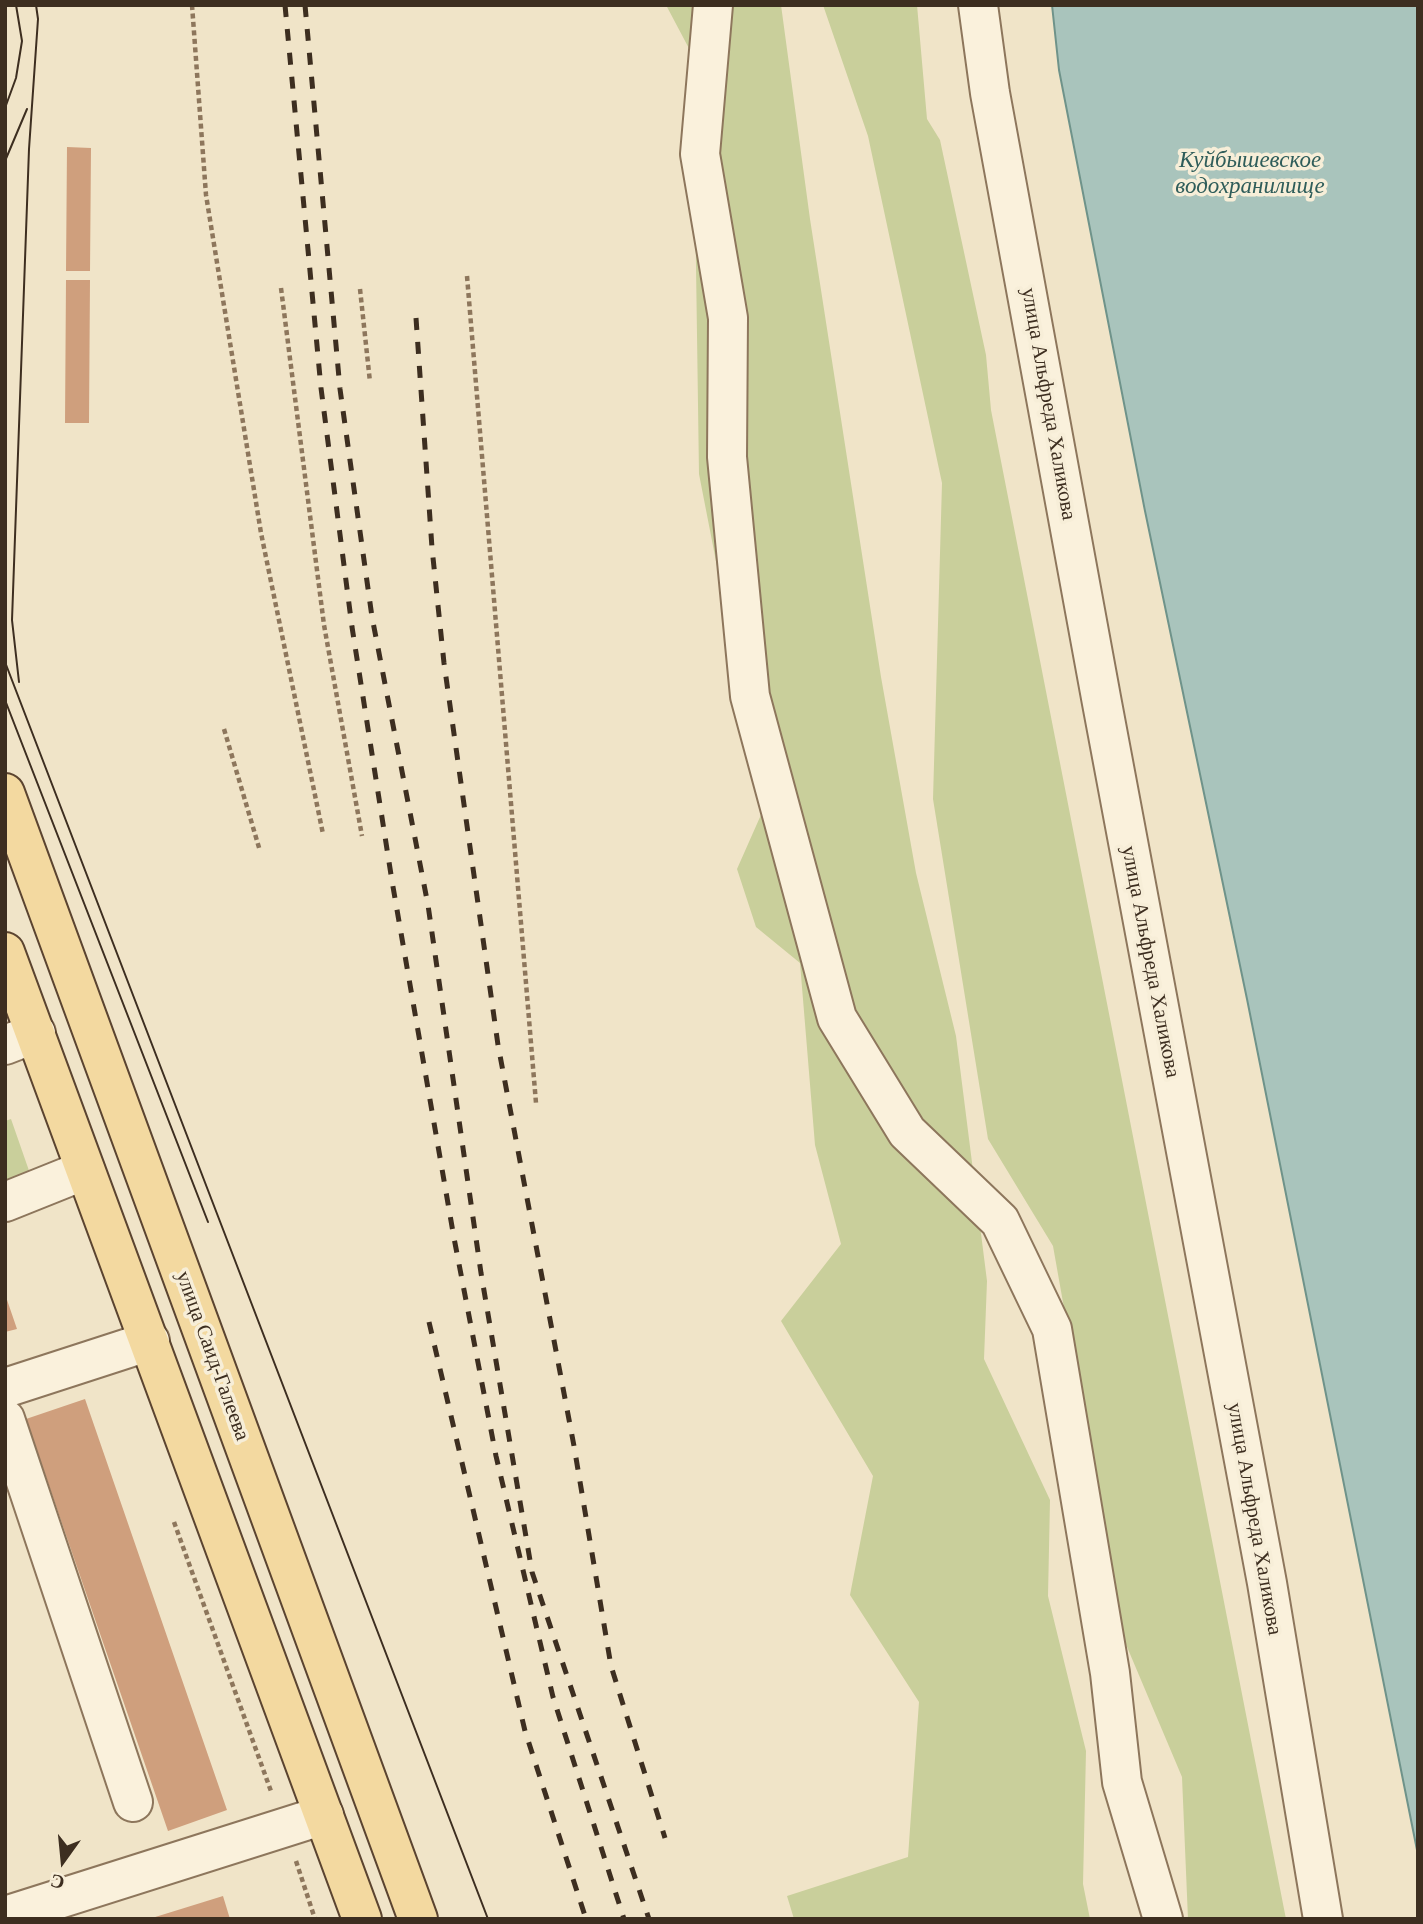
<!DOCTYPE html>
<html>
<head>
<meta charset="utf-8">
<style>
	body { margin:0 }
	#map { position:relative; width:1423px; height:1924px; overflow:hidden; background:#f0e4c8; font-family:Georgia,serif }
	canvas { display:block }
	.frame { position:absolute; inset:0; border:7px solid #3d2e20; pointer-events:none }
	.north { position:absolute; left:28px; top:1826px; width:70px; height:70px; -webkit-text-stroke:5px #f7eed8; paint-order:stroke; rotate:195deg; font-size:19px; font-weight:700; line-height:28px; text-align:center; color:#3d2e20 }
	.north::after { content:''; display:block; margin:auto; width:24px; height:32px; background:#3d2e20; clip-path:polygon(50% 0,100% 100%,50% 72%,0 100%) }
</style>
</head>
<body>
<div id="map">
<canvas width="1423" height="1924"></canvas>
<div class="frame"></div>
<div class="north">С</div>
</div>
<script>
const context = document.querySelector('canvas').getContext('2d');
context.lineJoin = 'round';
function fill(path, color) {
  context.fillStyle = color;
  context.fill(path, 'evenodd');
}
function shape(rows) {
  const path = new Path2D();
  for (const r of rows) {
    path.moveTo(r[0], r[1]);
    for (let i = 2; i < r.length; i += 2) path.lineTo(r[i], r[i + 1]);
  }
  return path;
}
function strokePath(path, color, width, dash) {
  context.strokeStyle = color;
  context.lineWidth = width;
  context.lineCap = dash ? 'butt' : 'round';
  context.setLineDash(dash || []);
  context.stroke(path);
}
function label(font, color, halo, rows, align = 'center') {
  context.font = font + ' Georgia,serif';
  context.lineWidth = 7;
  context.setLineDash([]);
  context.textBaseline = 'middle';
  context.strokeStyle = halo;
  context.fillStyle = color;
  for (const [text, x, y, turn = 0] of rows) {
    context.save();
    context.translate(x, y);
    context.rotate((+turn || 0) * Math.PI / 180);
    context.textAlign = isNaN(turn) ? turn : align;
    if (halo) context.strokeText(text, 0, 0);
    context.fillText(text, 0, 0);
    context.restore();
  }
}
const green = shape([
	[666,5,781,5,810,219,881,677,916,873,956,1036,987,1281,984,1359,1050,1500,1048,1596,1086,1751,1083,1884,1090,1919,794,1919,787,1896,908,1857,919,1702,850,1595,873,1476,781,1321,841,1244,815,1145,800,963,756,927,737,869,764,808,699,474,693,56],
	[823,5,917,5,927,119,940,140,986,355,991,410,1286,1919,1188,1919,1182,1777,1122,1635,1053,1246,988,1139,933,799,942,483,868,136],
	[11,1119,34,1185,5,1195,5,1121]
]);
const water = shape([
	[1052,5,1418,5,1418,1855,1247,999,1145,511,1059,70,1052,5]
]);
const building = shape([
	[67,147,91,148,90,271,66,271],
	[66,280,90,280,89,423,65,423],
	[5,1294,17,1329,5,1332],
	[85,1399,227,1810,168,1831,26,1419],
	[223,1896,230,1919,152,1919,152,1918]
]);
const path = shape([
	[192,5,206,195,261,533,323,834],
	[467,276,536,1103],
	[281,288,324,625,362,836],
	[360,289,370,382],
	[224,729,260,851],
	[174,1522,272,1794],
	[296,1861,315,1919]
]);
const minor = shape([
	[713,5,700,154,728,318,727,457,750,696,837,1018,907,1132,1000,1221,1052,1329,1110,1673,1122,1782,1163,1919],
	[978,5,990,93,1102,703,1267,1583,1323,1919],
	[5,1045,36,1033],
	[5,1202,85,1170],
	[5,1388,150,1341],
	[5,1419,133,1802],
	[5,1916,324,1815]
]);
const major = shape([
	[5,793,418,1919],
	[5,952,362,1919]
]);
const tram = shape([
	[5,108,16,78,22,41,16,5],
	[5,161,27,109],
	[5,662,488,1919],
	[19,682,12,620,29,149,38,19,36,5],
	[5,700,208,1222]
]);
const rail = shape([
	[285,5,321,388,352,627,392,881,454,1238,496,1456,553,1697,624,1919],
	[305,5,340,389,372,617,428,905,481,1273,532,1572,649,1919],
	[416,318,432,548,444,663,498,1045,574,1446,611,1666,665,1838],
	[429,1322,525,1731,586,1919]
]);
const streetNames = [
	["улица Альфреда Халикова",1048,404,80],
	["улица Альфреда Халикова",1150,962,79],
	["улица Саид-Галеева",212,1356,70],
	["улица Альфреда Халикова",1254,1519,80]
];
const waterNames = [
	["Куйбышевское",1250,161],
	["водохранилище",1250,187]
];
fill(green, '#c9cf9b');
fill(water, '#a9c4bc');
strokePath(water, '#6f938a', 2);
fill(building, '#cf9f7d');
strokePath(minor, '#8d765c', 42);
strokePath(major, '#5b4430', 42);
strokePath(path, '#8d765c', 4.5, [5, 3.5]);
strokePath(minor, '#faf1dc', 38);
strokePath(major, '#f3d9a0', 38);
strokePath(tram, '#3d2e20', 2);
strokePath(rail, '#3d2e20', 5, [12, 12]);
label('21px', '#3d2e20', '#f7eed8', streetNames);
label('italic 23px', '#2f5d5a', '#f7eed8', waterNames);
</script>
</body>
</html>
